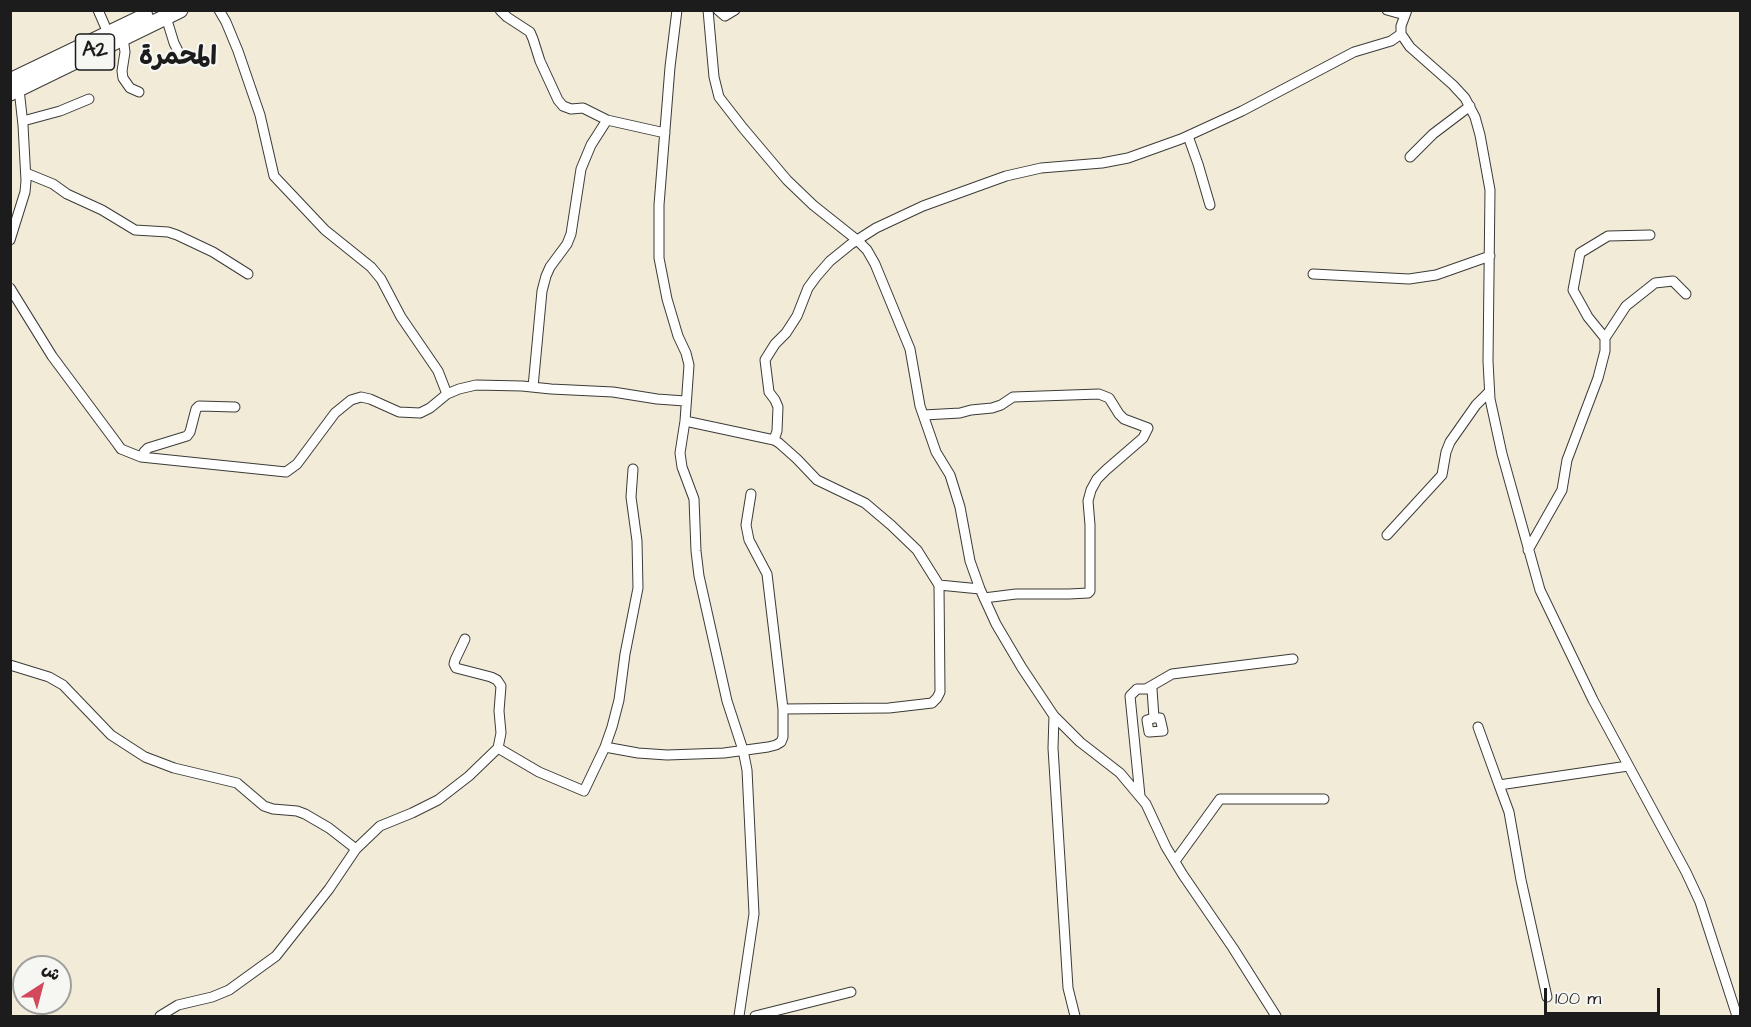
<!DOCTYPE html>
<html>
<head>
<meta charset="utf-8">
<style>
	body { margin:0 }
	#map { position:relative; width:1751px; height:1027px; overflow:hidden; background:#f1ebd8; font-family:"Architects Daughter","Playpen Sans Arabic",sans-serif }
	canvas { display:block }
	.frame { position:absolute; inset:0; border:12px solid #1c1c1c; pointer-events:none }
	.north { position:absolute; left:12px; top:955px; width:60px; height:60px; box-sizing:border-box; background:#f6f6f2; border:2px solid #9f9f9c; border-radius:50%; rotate:36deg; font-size:16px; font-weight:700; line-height:24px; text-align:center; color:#1c1c1c }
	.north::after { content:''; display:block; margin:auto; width:21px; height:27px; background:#d1495b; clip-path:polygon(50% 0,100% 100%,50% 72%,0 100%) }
	.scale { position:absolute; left:1544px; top:988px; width:116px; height:27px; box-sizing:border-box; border:3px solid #1c1c1c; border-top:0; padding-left:8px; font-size:18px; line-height:21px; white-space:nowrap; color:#1c1c1c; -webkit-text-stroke:4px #f6f6f2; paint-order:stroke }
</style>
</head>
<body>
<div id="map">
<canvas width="1751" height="1027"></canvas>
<div class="frame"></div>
<div class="north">ش</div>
<div class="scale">100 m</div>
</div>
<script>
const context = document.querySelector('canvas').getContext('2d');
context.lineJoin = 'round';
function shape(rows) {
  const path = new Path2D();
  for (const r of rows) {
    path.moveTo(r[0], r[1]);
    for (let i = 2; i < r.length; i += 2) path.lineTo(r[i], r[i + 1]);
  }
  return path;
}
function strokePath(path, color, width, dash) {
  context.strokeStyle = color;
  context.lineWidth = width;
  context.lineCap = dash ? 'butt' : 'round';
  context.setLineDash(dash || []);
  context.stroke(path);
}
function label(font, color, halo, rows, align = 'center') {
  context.font = font + ' "Architects Daughter","Playpen Sans Arabic",sans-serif';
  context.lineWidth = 4.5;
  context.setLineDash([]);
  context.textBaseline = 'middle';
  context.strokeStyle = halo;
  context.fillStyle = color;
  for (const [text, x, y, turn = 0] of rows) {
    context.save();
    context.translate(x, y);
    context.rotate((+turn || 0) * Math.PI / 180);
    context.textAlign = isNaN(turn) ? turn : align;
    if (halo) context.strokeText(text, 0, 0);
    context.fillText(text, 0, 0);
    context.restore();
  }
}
const minor = shape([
	[98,10,108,33],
	[219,10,226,22,238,51,260,115,274,176,325,230,371,267,381,279,401,317,438,371,447,394],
	[500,10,507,17,530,32,533,39,540,61,558,100,563,106,571,109,583,108,607,120,665,133],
	[677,10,670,67,659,205,659,258,667,299,678,336,686,353,689,365,685,421,680,453,682,467,694,499,696,551,699,576,727,701,743,750,747,770,754,914,739,1016],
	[708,10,714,77,719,97,743,128,787,180,813,205,857,240,867,250,875,264,910,349,920,406,936,452,950,475,960,507,970,561,980,589,996,624,1022,668,1054,716,1080,742,1120,773,1146,804,1166,847,1183,875,1233,948,1276,1016],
	[718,10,725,16,735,10],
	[1387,10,1405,15],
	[166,17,174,43,182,59],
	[1401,34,1410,47,1453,85,1465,98,1475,117,1480,135,1490,190,1488,361,1490,399,1502,454,1540,590,1593,700,1686,872,1700,902,1737,1016],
	[123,38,125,52,122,71,123,78,130,88,139,92],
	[23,121,60,111,89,99],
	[1188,136,1198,164,1210,205],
	[1410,157,1433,134,1470,106],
	[26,173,53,184,67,194,102,210,135,230,168,232,177,235,213,252,248,274],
	[10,240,25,192,26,181,23,125,19,89],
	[1313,274,1409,279,1436,275,1490,256],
	[10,288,52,356,116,442,121,449,141,457,286,472,297,464,335,413,351,400,361,397,370,399,399,412,420,413,430,408,447,394,459,389,476,385,522,386,551,389,613,392,657,399,685,401],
	[1605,338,1626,306,1655,283,1673,281,1686,294],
	[533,387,542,291,546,276,550,267,567,244,571,234,581,169,591,145,607,120],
	[924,415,960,413,971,410,992,408,1001,405,1013,397,1099,394,1109,398,1119,414,1124,419,1148,428,1143,438,1106,470,1097,479,1091,490,1088,501,1090,525,1090,591,1088,593,1069,594,1016,594,984,598],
	[685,421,774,440,779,443,797,459,817,480,865,503,891,525,917,550,939,585],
	[774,440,777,431,778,407,775,400,769,392,765,360,775,344,786,333,797,316,808,288,816,277,830,261,851,244,876,228,923,206,1006,176,1041,168,1102,163,1128,158,1181,139,1242,111,1354,52,1391,41,1401,34,1401,26,1407,10],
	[143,457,144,452,148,448,187,436,190,432,196,409,199,406,235,407],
	[751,494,746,525,749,540,767,574,783,709],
	[1387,535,1442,475,1446,452,1450,442,1476,405,1489,392],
	[1528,550,1562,490,1567,460,1598,378,1605,351,1605,338,1588,317,1573,290,1580,253,1608,236,1650,235],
	[465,639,455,660,454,664,456,668,491,677,497,680,501,686,499,711,501,733,498,748],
	[10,665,49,677,63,685,111,735,145,757,174,768,237,783,264,806,273,809,297,811,305,814,329,828,356,849,380,826,412,813,438,800,469,776,498,748,539,772,584,791,605,747,612,727,619,700,625,654,638,588,637,541,631,497,633,469],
	[1146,689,1172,674,1293,659],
	[1054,716,1053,748,1068,988,1075,1016],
	[1478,727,1499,785,1628,766],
	[605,747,638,753,667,755,724,753,768,747,776,745,781,742,783,737,783,709,889,708,932,703,937,698,940,692,939,585,980,589],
	[1499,785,1509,812,1521,880,1547,997],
	[1140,796,1130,696,1137,689,1152,689,1154,718,1160,718,1163,731,1149,732,1147,720,1154,718],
	[1175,861,1220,799,1324,799],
	[160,1016,178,1005,212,997,229,990,276,956,329,889,356,849],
	[755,1016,851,992]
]);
const trunk = shape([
	[10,81,145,16],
	[10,93,180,10]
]);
const shields = [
	[95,52,39]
];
const shieldNames = [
	["A2",95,52]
];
const quarterNames = [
	["المحمرة",178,59]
];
strokePath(minor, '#3c3b38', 11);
strokePath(trunk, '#3c3b38', 17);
strokePath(minor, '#fff', 9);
strokePath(trunk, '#fff', 15);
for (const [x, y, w] of shields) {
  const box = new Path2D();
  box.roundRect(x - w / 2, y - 18, w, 36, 4.5);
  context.fillStyle = '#f6f6f2';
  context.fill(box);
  strokePath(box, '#1c1c1c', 1.5);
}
label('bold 21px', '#1c1c1c', null, shieldNames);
label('bold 26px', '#1c1c1c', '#f6f6f2', quarterNames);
</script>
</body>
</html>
